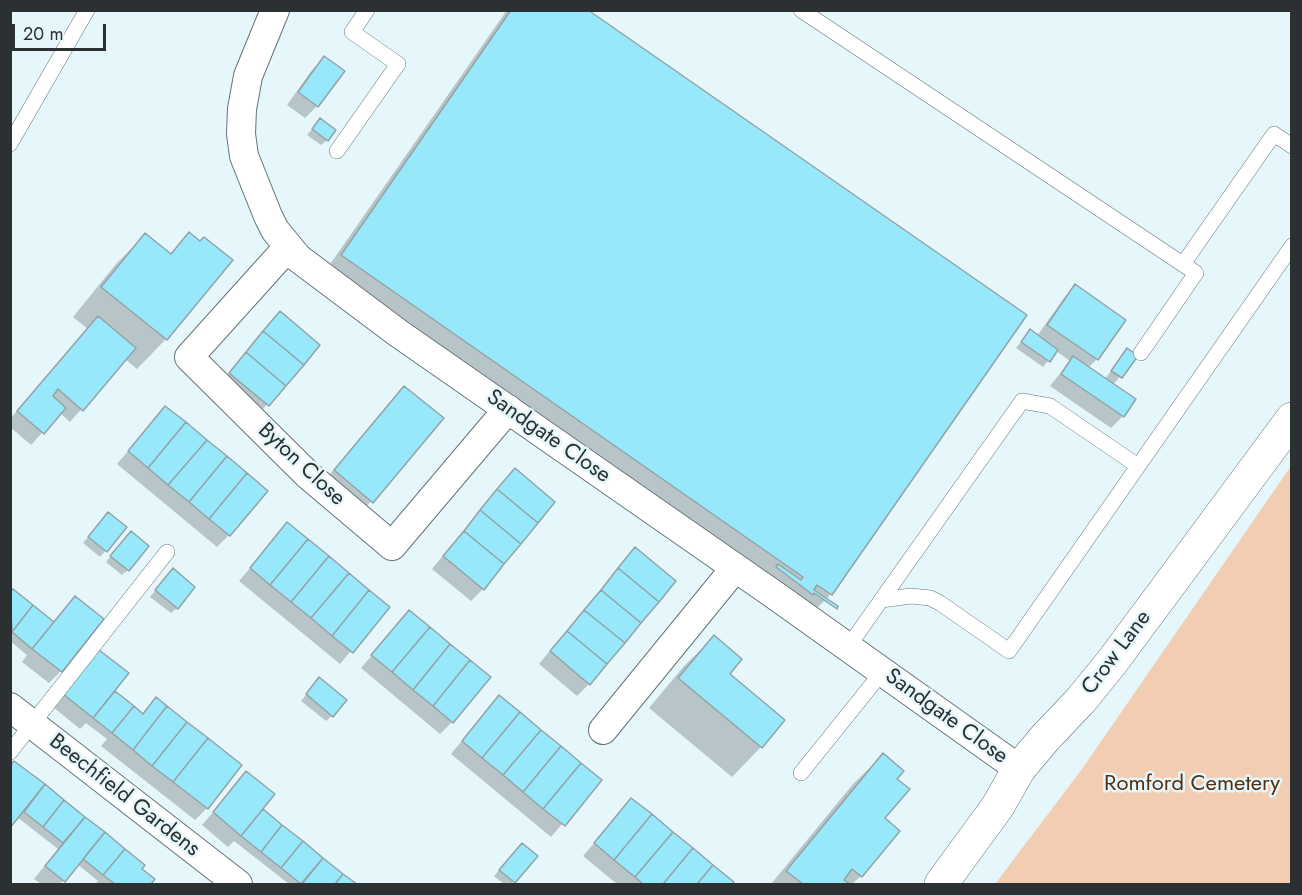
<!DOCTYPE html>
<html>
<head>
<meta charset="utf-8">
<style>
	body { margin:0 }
	#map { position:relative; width:1302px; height:895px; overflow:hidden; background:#e6f7fb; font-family:Jost,sans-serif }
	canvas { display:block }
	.frame { position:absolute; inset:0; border:12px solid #2b3133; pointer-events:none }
	.scale { position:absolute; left:12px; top:24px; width:94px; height:27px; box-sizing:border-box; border:3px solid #2b3133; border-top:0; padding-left:8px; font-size:18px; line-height:21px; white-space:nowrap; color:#2b3133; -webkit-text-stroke:4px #e6f7fb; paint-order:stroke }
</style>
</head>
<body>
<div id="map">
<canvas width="1302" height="895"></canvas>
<div class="frame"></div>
<div class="scale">20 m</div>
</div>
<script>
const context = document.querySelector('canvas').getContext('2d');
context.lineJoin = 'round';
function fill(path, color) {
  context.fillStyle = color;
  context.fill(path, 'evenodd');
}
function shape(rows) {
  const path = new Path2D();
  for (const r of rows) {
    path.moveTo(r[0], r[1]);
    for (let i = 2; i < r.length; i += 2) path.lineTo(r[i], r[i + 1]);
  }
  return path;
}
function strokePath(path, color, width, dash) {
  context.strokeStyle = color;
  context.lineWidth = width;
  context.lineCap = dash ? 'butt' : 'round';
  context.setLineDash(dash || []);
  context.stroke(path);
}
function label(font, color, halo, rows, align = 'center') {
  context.font = font + ' Jost,sans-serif';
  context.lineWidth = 5;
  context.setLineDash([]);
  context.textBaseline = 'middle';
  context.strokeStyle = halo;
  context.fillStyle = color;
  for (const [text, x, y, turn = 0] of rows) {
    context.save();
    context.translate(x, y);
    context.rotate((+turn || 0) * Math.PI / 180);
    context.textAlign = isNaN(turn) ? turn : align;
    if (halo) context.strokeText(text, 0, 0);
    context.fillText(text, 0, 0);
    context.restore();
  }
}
const green = shape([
	[1291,466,1291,884,995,884,1082,769]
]);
const shadow = shape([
	[507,10,585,10,831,594,813,612,324,273],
	[324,58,317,106,305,118,287,105,312,70],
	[320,120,327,140,321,145,307,135],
	[145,235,169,255,189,235,166,339,137,369,125,359,70,422,60,413,31,445,10,427,10,419,88,329,73,317,116,264],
	[1076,286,1124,320,1097,359,1088,368,1105,379,1127,350,1136,356,1113,385,1123,416,1111,428,1050,386,1070,361,1056,351,1043,367,1016,348,1030,331,1037,336,1064,298],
	[280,313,318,345,256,417,218,386],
	[404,388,442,418,360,514,323,482],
	[165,408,229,535,217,547,117,464],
	[503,482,483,589,471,601,432,569],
	[103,520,125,528,100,557,83,543],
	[288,524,388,607,340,664,239,581],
	[125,538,128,570,122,575,106,562],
	[624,561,589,684,577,696,539,664],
	[167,576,177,608,171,613,150,597],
	[10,589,52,622,102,619,61,671,49,683,22,662,27,655,10,641],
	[409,612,452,722,440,734,361,668],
	[714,637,728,674,783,720,761,747,732,777,649,708,684,666],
	[88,663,113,691,142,714,156,699,240,766,206,809,195,820,101,746,107,739,86,723,80,729,53,707],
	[314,685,332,716,326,721,301,701],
	[488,709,600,780,551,837,451,754],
	[883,755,895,779,861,876,852,884,771,884,853,784],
	[15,763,123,849,139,869,153,880,149,884,95,884,98,881,77,864,60,884,41,884,34,879,58,849,17,817],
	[247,773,261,810,354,884,289,884,234,841,228,847,202,825],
	[631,800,732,882,730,884,617,884,583,856],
	[516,850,536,856,511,884,504,884,494,876]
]);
const building = shape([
	[511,10,588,10,1027,315,832,595,817,585,814,590,838,606,837,609,814,593,813,595,776,567,778,564,801,580,803,577,341,255,511,10],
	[324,56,345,71,318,107,298,92,324,56],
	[320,118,336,130,328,141,312,129,320,118],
	[189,232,200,241,204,237,233,260,167,340,101,287,145,233,171,254,189,232],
	[1075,284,1126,320,1098,360,1047,325,1075,284],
	[280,311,320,345,304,365,263,331,280,311],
	[98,316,136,348,83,411,58,389,53,396,66,408,44,434,17,411,98,316],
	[1030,329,1058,350,1050,362,1021,342,1030,329],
	[263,331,304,365,286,386,246,352,263,331],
	[1127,348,1138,356,1122,378,1111,371,1127,348],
	[246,352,286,386,269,406,229,373,246,352],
	[1073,356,1136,399,1124,417,1061,374,1073,356],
	[404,386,444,418,373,503,334,470,404,386],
	[165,406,186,422,148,468,128,451,165,406],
	[186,422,207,440,168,485,148,468,186,422],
	[207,440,227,456,189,502,168,485,207,440],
	[227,456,247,473,209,519,189,502,227,456],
	[515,468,555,502,538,523,497,489,515,468],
	[247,473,268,491,230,536,209,519,247,473],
	[497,489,538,523,521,544,480,510,497,489],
	[480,510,521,544,504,564,464,531,480,510],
	[108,512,127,527,107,552,88,537,108,512],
	[287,522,308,539,270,585,250,568,287,522],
	[131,531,149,546,129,571,110,556,131,531],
	[464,531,504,564,484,590,443,556,464,531],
	[308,539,329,556,291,602,270,585,308,539],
	[635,547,676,581,659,602,618,568,635,547],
	[329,556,349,573,311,618,291,602,329,556],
	[173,568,195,587,178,609,155,590,173,568],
	[618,568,659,602,641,623,601,590,618,568],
	[349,573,369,590,332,636,311,618,349,573],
	[13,589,33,605,12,632,10,593,13,589],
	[369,590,390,607,353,653,332,636,369,590],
	[601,590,641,623,625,643,584,610,601,590],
	[75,596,104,619,62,672,32,649,75,596],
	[33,605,54,622,32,649,12,632,33,605],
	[409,610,430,627,392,672,371,655,409,610],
	[584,610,625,643,607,664,567,631,584,610],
	[430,627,450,644,413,690,392,672,430,627],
	[567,631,607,664,590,685,550,651,567,631],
	[714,635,742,659,730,674,785,720,762,748,678,678,714,635],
	[450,644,470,660,433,706,413,690,450,644],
	[99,650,129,673,93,718,63,694,99,650],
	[470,660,491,677,453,723,433,706,470,660],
	[319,677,347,700,333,717,306,694,319,677],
	[115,691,134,706,112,733,93,718,115,691],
	[499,695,520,712,482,758,462,741,499,695],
	[156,697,167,706,133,750,112,733,134,706,143,714,156,697],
	[167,706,187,722,152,766,133,750,167,706],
	[520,712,541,730,503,775,482,758,520,712],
	[187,722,208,738,173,782,152,766,187,722],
	[541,730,561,746,523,792,503,775,541,730],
	[208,738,242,765,208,809,173,782,208,738],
	[561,746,581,763,543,809,523,792,561,746],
	[883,753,904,771,897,779,910,789,885,818,900,831,862,877,852,869,844,880,850,884,803,884,786,871,883,753],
	[14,761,45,784,10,828,10,766,14,761],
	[581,763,602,780,565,826,543,809,581,763],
	[246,771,275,794,241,836,213,812,246,771],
	[45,784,64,800,43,827,24,812,45,784],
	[631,798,652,814,614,860,594,843,631,798],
	[64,800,85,817,63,843,43,827,64,800],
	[263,809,282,825,261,852,241,836,263,809],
	[652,814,673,832,635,877,614,860,652,814],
	[85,817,105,832,65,882,45,866,85,817],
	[282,825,303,841,281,868,261,852,282,825],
	[105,832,125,849,103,875,83,859,105,832],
	[673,832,693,848,663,884,643,884,635,877,673,832],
	[303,841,323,858,301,884,281,868,303,841],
	[522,843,538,856,515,883,499,870,522,843],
	[693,848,713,865,697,884,663,884,693,848],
	[125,849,145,865,142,869,155,879,151,884,115,884,103,875,125,849],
	[323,858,343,874,335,884,302,884,323,858],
	[713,865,734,882,732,884,697,884,713,865],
	[343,874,357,884,335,884,343,874]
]);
const service = shape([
	[801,10,1196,273,1141,353],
	[10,144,87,10],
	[337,151,398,64,352,32,367,10],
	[1183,264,1274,134,1292,146],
	[881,600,911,596,930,598,940,603,1009,651,1292,246],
	[848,647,1022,401,1050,406,1138,466],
	[10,752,167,552],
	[801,773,883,671]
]);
const minor = shape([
	[275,10,248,76,242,109,241,134,244,156,268,216,275,230,298,258,398,333,776,596,1019,769],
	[288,247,189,357,308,475,392,546,508,409],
	[10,707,238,884],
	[603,730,735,568]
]);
const tertiary = shape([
	[941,884,998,806,1019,769,1045,738,1081,700,1112,662,1292,419]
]);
const streetNames = [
	["Sandgate Close",548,437,35],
	["Byton Close",301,465,43],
	["Crow Lane",1117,653,-53],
	["Sandgate Close",946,717,36],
	["Beechfield Gardens",124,796,38]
];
const parkNames = [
	["Romford Cemetery",1192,785]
];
fill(green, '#f3cdb2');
fill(shadow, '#0003');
fill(building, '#98e8fb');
strokePath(building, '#93a2a6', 1.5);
strokePath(service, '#657477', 16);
strokePath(minor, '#657477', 30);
strokePath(tertiary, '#657477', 34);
strokePath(service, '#fff', 15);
strokePath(minor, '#fff', 28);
strokePath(tertiary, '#fff', 33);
label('22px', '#2b3133', '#e6f7fb', streetNames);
label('22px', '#532f11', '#e6f7fb', parkNames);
</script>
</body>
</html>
